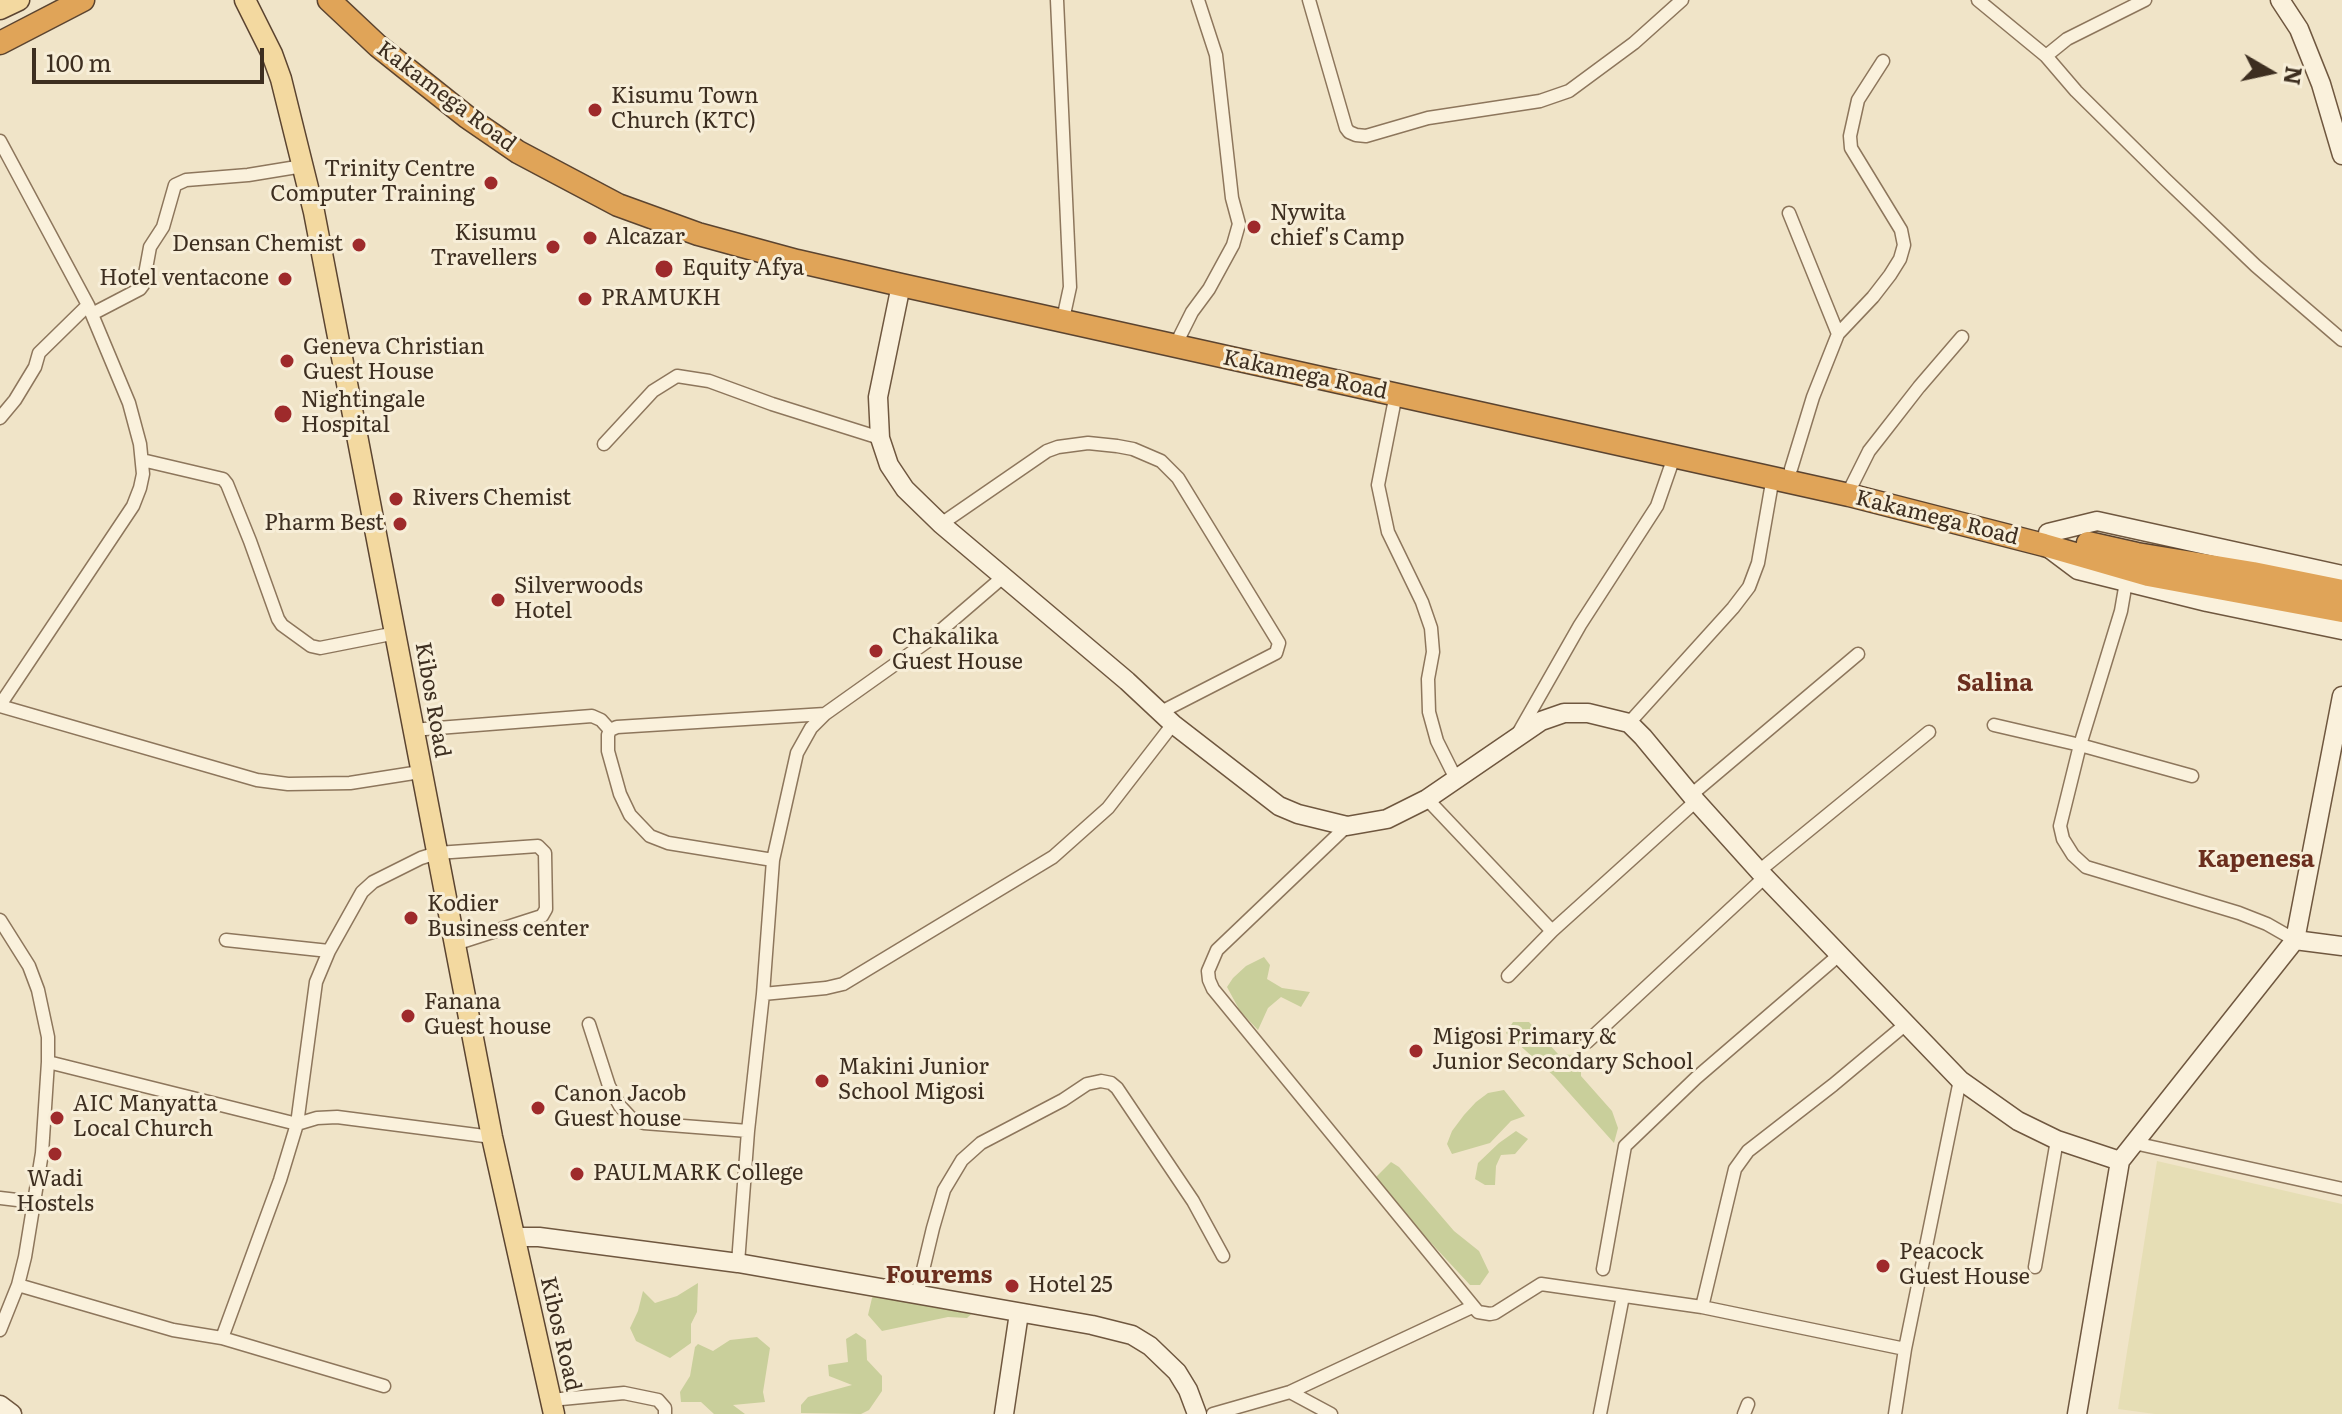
<!DOCTYPE html>
<html>
<head>
<meta charset="utf-8">
<style>
	body { margin:0 }
	#map { position:relative; width:2342px; height:1414px; overflow:hidden; background:#f0e4c8; font-family:Literata,serif }
	canvas { display:block }
	.north { position:absolute; left:2230px; top:32px; width:80px; height:80px; -webkit-text-stroke:6px #f7eed8; paint-order:stroke; rotate:99deg; font-size:22px; font-weight:700; line-height:32px; text-align:center; color:#3d2e20 }
	.north::after { content:''; display:block; margin:auto; width:28px; height:36px; background:#3d2e20; clip-path:polygon(50% 0,100% 100%,50% 72%,0 100%) }
	.scale { position:absolute; left:32px; top:48px; width:232px; height:36px; box-sizing:border-box; border:4px solid #3d2e20; border-top:0; padding-left:10px; font-size:24px; line-height:28px; white-space:nowrap; color:#3d2e20; -webkit-text-stroke:6px #f7eed8; paint-order:stroke }
</style>
</head>
<body>
<div id="map">
<canvas width="2342" height="1414"></canvas>
<div class="north">N</div>
<div class="scale">100 m</div>
</div>
<script>
const context = document.querySelector('canvas').getContext('2d');
context.lineJoin = 'round';
function fill(path, color) {
  context.fillStyle = color;
  context.fill(path, 'evenodd');
}
function shape(rows) {
  const path = new Path2D();
  for (const r of rows) {
    path.moveTo(r[0], r[1]);
    for (let i = 2; i < r.length; i += 2) path.lineTo(r[i], r[i + 1]);
  }
  return path;
}
function strokePath(path, color, width, dash) {
  context.strokeStyle = color;
  context.lineWidth = width;
  context.lineCap = dash ? 'butt' : 'round';
  context.setLineDash(dash || []);
  context.stroke(path);
}
function label(font, color, halo, rows, align = 'center') {
  context.font = font + ' Literata,serif';
  context.lineWidth = 6;
  context.setLineDash([]);
  context.textBaseline = 'middle';
  context.strokeStyle = halo;
  context.fillStyle = color;
  for (const [text, x, y, turn = 0] of rows) {
    context.save();
    context.translate(x, y);
    context.rotate((+turn || 0) * Math.PI / 180);
    context.textAlign = isNaN(turn) ? turn : align;
    if (halo) context.strokeText(text, 0, 0);
    context.fillText(text, 0, 0);
    context.restore();
  }
}
const farmland = shape([
	[2157,1161,2342,1204,2342,1414,2155,1414,2118,1409]
]);
const green = shape([
	[1264,957,1270,965,1267,979,1282,988,1310,992,1301,1007,1281,997,1268,1008,1258,1030,1240,1011,1227,987,1233,978,1246,966],
	[1513,1022,1529,1022,1558,1054,1574,1055,1581,1063,1581,1076,1612,1111,1618,1128,1614,1143,1554,1076,1506,1033],
	[1504,1090,1525,1116,1511,1121,1490,1143,1452,1154,1447,1144,1452,1131,1464,1115,1476,1102,1488,1093],
	[1516,1131,1528,1139,1515,1154,1501,1155,1496,1166,1495,1185,1485,1185,1475,1179,1478,1163,1499,1143],
	[1391,1162,1399,1167,1454,1231,1479,1251,1489,1272,1480,1285,1470,1285,1373,1180],
	[698,1283,697,1312,691,1324,691,1343,670,1358,636,1341,630,1328,638,1311,643,1291,655,1303,677,1296],
	[879,1288,976,1310,967,1318,948,1317,882,1331,868,1315,872,1298],
	[856,1333,866,1340,867,1360,882,1376,882,1391,869,1410,861,1414,801,1413,801,1405,808,1397,852,1385,829,1376,828,1365,848,1362,846,1339],
	[757,1337,770,1348,763,1392,765,1402,733,1405,745,1414,714,1414,701,1402,681,1402,680,1392,690,1376,695,1347,698,1344,713,1351,730,1340]
]);
const street = shape([
	[1057,0,1070,287,1065,310],
	[1309,0,1346,128,1349,132,1356,135,1366,136,1428,118,1540,101,1569,91,1634,43,1682,0],
	[1978,0,2046,56],
	[2145,0,2067,39,2046,56,2076,91,2165,179,2256,266,2342,340],
	[0,141,88,305,129,403,140,444,143,474,140,488,133,506,0,705],
	[1789,213,1838,334],
	[92,314,140,289,143,285,150,247,163,227,175,185,186,180,248,175,303,166],
	[1180,336,1192,312,1209,289,1233,245,1239,224,1232,198,1216,55,1198,0],
	[1396,394,1378,485,1388,532,1422,602,1431,628,1433,652,1428,679,1429,712,1437,741,1456,779],
	[0,418,15,400,35,367,39,353,88,305],
	[604,444,653,391,677,376,709,381,772,404,880,438],
	[142,460,223,479,227,484,250,541,278,619,282,625,311,646,320,648,396,633],
	[1791,469,1813,397,1838,334,1873,297,1890,275,1900,259,1904,245,1901,230,1851,148,1850,136,1858,100,1883,61],
	[1852,485,1869,451,1880,437,1919,387,1962,337],
	[941,524,1047,451,1058,447,1088,443,1117,446,1133,449,1161,461,1178,478,1279,643,1276,653,1161,712],
	[2126,582,2121,611,2080,745,2060,826,2063,839,2073,855,2086,867,2239,913,2267,924,2295,940],
	[0,706,257,780,288,784,350,783,420,772],
	[1629,723,1733,608,1749,587,1758,563,1773,477],
	[1994,725,2080,745,2192,776],
	[412,730,592,716,601,720,610,730],
	[1519,732,1580,625,1657,506,1674,457],
	[1691,795,1858,654],
	[1427,799,1552,931],
	[1347,826,1217,950,1208,971,1209,980,1213,989,1478,1312,1490,1314,1495,1313,1541,1284,1702,1307,1735,1169,1748,1151,1833,1085,1906,1024],
	[773,860,668,843,650,836,630,815,620,794,608,751,608,735,610,730,617,727,825,714],
	[1759,871,1929,732],
	[0,920,29,966,38,990,48,1037,48,1062,42,1153,25,1257,18,1285,0,1330],
	[226,940,329,951],
	[1508,976,1552,931,1696,801],
	[763,994,826,988,843,984,1053,857,1108,808,1173,724],
	[589,1024,609,1086,620,1106,631,1118,644,1123,748,1131],
	[1587,1042,1765,877],
	[48,1062,297,1124,317,1118,337,1117,492,1137],
	[2134,1143,2342,1189],
	[0,1198,34,1202],
	[738,1263,748,1131,763,994,773,860,797,753,811,728,825,714,932,638,1003,577],
	[2035,1267,2057,1140],
	[1603,1269,1625,1146,1696,1078,1839,955],
	[18,1285,173,1330,222,1338,280,1180,297,1124,316,982,329,951,362,892,373,882,421,858,437,853,538,846,545,853,546,909,542,916,455,944],
	[917,1295,933,1228,944,1190,962,1160,981,1143,1063,1100,1087,1084,1101,1081,1111,1083,1117,1088,1193,1201,1223,1256],
	[1702,1307,1905,1349],
	[222,1338,384,1386],
	[1290,1392,1331,1414],
	[551,1400,624,1393,658,1400,665,1408,665,1414],
	[1213,1414,1290,1392,1472,1307],
	[1600,1414,1623,1296],
	[1744,1414,1748,1404],
	[1895,1414,1905,1349,1960,1080]
]);
const secondary = shape([
	[2280,0,2299,29,2321,84,2342,155],
	[901,285,878,397,880,438,889,465,905,489,941,524,1127,681,1173,724,1279,806,1298,814,1347,826,1387,819,1427,799,1541,721,1564,713,1588,713,1629,723,1643,737,1696,801,1759,871,1960,1080,2018,1121,2057,1140,2120,1161],
	[2048,533,2097,521,2342,575],
	[2050,549,2078,570,2207,602,2342,630],
	[2295,940,2342,946],
	[514,1237,539,1237,738,1263,1092,1325,1132,1335,1150,1346,1177,1372,1188,1390,1197,1414],
	[0,1405,12,1414],
	[1004,1414,1019,1313],
	[2077,1414,2120,1161,2295,940,2342,696]
]);
const primary = shape([
	[245,0,272,54,281,79,314,212,492,1137,554,1414],
	[0,9,19,0]
]);
const highway = shape([
	[329,0,378,46,467,117,518,152,618,205,698,234,797,261,901,285,1849,495,2044,545,2148,575,2342,611],
	[0,43,83,0],
	[2088,543,2137,554,2253,573,2342,591]
]);
const markers = [
	[595,110,8,"#9e2a2b"],
	[491,183,8,"#9e2a2b"],
	[1254,227,8,"#9e2a2b"],
	[590,238,8,"#9e2a2b"],
	[359,245,8,"#9e2a2b"],
	[553,247,8,"#9e2a2b"],
	[664,269,10,"#9e2a2b"],
	[285,279,8,"#9e2a2b"],
	[585,299,8,"#9e2a2b"],
	[287,361,8,"#9e2a2b"],
	[283,414,10,"#9e2a2b"],
	[396,499,8,"#9e2a2b"],
	[400,524,8,"#9e2a2b"],
	[498,600,8,"#9e2a2b"],
	[876,651,8,"#9e2a2b"],
	[411,918,8,"#9e2a2b"],
	[408,1016,8,"#9e2a2b"],
	[1416,1051,8,"#9e2a2b"],
	[822,1081,8,"#9e2a2b"],
	[538,1108,8,"#9e2a2b"],
	[57,1118,8,"#9e2a2b"],
	[55,1154,8,"#9e2a2b"],
	[577,1174,8,"#9e2a2b"],
	[1883,1266,8,"#9e2a2b"],
	[1012,1286,8,"#9e2a2b"]
];
const streetNames = [
	["Kakamega Road",446,97,37],
	["Kakamega Road",1305,375,12],
	["Kakamega Road",1937,518,14],
	["Kibos Road",432,700,80],
	["Kibos Road",560,1334,77]
];
const poiNames = [
	["Kisumu Town",611,97],
	["Church (KTC)",611,122],
	["Trinity Centre",475,170,"right"],
	["Computer Training",475,195,"right"],
	["Nywita",1270,214],
	["chief's Camp",1270,239],
	["Kisumu",537,234,"right"],
	["Travellers",537,259,"right"],
	["Alcazar",606,238],
	["Densan Chemist",343,245,"right"],
	["Equity Afya",682,269],
	["Hotel ventacone",269,279,"right"],
	["PRAMUKH",601,299],
	["Geneva Christian",303,348],
	["Guest House",303,373],
	["Nightingale",301,401],
	["Hospital",301,426],
	["Rivers Chemist",412,499],
	["Pharm Best",384,524,"right"],
	["Silverwoods",514,587],
	["Hotel",514,612],
	["Chakalika",892,638],
	["Guest House",892,663],
	["Kodier",427,905],
	["Business center",427,930],
	["Fanana",424,1003],
	["Guest house",424,1028],
	["Migosi Primary &",1432,1038],
	["Junior Secondary School",1432,1063],
	["Makini Junior",838,1068],
	["School Migosi",838,1093],
	["Canon Jacob",554,1095],
	["Guest house",554,1120],
	["AIC Manyatta",73,1105],
	["Local Church",73,1130],
	["PAULMARK College",593,1174],
	["Wadi",55,1180,"center"],
	["Hostels",55,1205,"center"],
	["Peacock",1899,1253],
	["Guest House",1899,1278],
	["Hotel 25",1028,1286]
];
const neighbourhoodNames = [
	["Salina",1995,684],
	["Kapenesa",2256,860],
	["Fourems",939,1276]
];
fill(farmland, '#e6deb5');
fill(green, '#c9cf9b');
strokePath(street, '#8d765c', 15);
strokePath(secondary, '#6f573f', 21);
strokePath(primary, '#5b4430', 23);
strokePath(highway, '#5b4430', 25);
strokePath(street, '#faf1dc', 12);
strokePath(secondary, '#faf1dc', 18);
strokePath(primary, '#f3d9a0', 20);
strokePath(highway, '#e0a458', 22);
for (const [x, y, r, color] of markers) {
  const dot = new Path2D();
  dot.arc(x, y, r, 0, 2 * Math.PI);
  context.fillStyle = color;
  context.fill(dot);
  strokePath(dot, '#f7eed8', 3);
}
label('22px', '#3d2e20', '#f7eed8', streetNames);
label('22px', '#3d2e20', '#f7eed8', poiNames, 'left');
label('bold 24px', '#6b2e1e', '#f7eed8', neighbourhoodNames);
</script>
</body>
</html>
